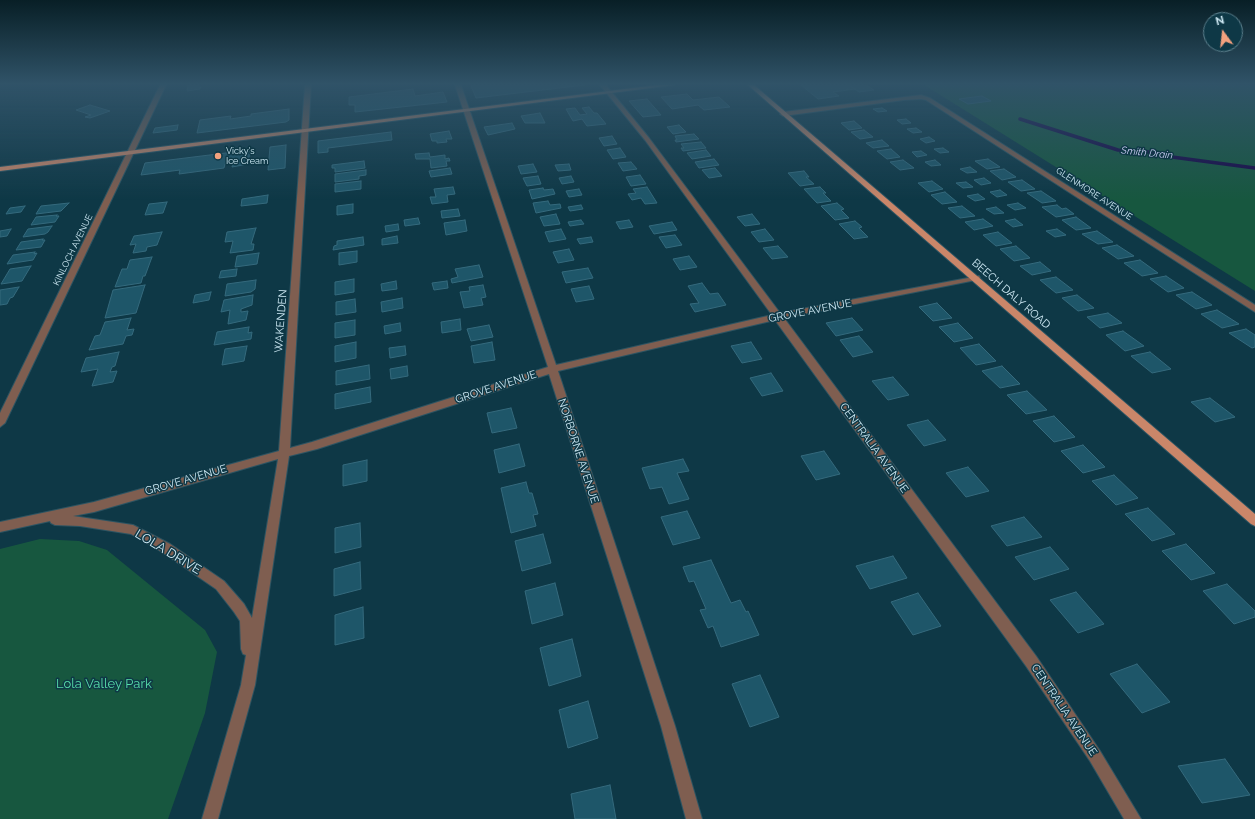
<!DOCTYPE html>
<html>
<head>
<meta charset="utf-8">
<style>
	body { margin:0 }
	#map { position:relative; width:1255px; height:819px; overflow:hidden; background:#0e3846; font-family:Raleway,sans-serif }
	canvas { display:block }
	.north { position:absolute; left:1203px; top:12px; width:40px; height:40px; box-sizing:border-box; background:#0e3846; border:1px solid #5b7f8c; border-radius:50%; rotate:345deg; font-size:11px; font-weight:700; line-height:16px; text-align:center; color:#cee9f4 }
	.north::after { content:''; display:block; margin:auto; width:14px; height:18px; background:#f2a17e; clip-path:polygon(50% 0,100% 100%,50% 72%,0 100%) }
</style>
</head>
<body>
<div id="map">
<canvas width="1255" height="819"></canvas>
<div class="north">N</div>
</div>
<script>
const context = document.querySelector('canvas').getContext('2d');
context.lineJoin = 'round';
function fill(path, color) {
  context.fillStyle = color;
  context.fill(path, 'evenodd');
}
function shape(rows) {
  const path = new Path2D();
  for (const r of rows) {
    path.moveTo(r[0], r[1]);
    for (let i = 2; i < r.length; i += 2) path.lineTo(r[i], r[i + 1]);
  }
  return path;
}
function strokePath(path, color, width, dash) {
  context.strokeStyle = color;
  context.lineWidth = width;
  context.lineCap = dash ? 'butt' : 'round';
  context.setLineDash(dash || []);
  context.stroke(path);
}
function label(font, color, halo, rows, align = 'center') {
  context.font = font + ' Raleway,sans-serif';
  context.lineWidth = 3;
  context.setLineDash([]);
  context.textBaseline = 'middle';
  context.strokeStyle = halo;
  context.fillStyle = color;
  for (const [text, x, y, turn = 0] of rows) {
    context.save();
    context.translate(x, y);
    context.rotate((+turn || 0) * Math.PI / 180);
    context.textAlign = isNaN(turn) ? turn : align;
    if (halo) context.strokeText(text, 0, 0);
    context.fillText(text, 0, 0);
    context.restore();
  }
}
const green = shape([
	[924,85,1255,85,1255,291,937,93],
	[40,539,79,541,107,550,205,630,217,652,205,713,168,819,0,819,0,549]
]);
const stream = shape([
	[1020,119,1118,150,1143,151,1172,157,1255,168]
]);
const building = shape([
	[188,85,199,85,199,87,201,87,200,89,187,91,188,85],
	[475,85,585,85,476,98,471,86,475,85],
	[801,85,849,85,855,89,833,92,839,96,818,99,801,85],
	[849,85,866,85,874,90,859,92,849,85],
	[413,89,415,96,443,92,447,102,355,112,355,105,349,105,349,97,413,89],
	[687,94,693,100,719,97,730,107,704,110,698,105,672,109,661,97,687,94],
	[982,96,991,101,968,104,959,99,982,96],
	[647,99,661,115,643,117,629,101,647,99],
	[90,105,110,111,90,118,85,117,91,115,76,110,90,105],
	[589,107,594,113,597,113,606,124,587,126,582,119,573,121,566,109,575,108,580,115,587,114,582,108,589,107],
	[882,108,887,111,878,112,873,109,882,108],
	[289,109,289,120,286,122,197,133,200,120,231,116,230,119,251,116,251,114,289,109],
	[540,113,545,123,525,123,521,116,540,113],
	[906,119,911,123,902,124,897,120,906,119],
	[854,121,862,128,849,130,841,123,854,121],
	[512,123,515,129,488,135,484,127,512,123],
	[178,125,177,130,153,133,155,128,178,125],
	[679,125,686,132,673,134,667,127,679,125],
	[916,128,922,132,913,133,907,129,916,128],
	[864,130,873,137,860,139,851,132,864,130],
	[449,131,452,139,446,139,447,142,437,143,437,141,432,141,430,134,449,131],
	[391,132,392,140,328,148,328,152,318,153,318,141,391,132],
	[694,134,699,139,676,142,675,140,677,140,675,136,694,134],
	[612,136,617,144,604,146,599,138,612,136],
	[929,137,935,141,926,143,920,139,929,137],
	[882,140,889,146,873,148,866,143,882,140],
	[701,142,706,148,683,151,681,148,684,148,681,144,701,142],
	[286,145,285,168,268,170,270,147,286,145],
	[620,148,626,157,613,159,607,150,620,148],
	[943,148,949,152,940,153,934,149,943,148],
	[891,149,900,157,887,159,877,151,891,149],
	[250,150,248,164,232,167,233,163,225,164,224,168,179,174,180,170,141,175,145,163,250,150],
	[706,150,711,156,692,159,687,153,706,150],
	[921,151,927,155,917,157,912,152,921,151],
	[429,153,430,157,445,155,445,159,449,158,450,161,446,161,447,166,431,168,430,159,416,159,415,154,429,153],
	[714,159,719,165,699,168,695,162,714,159],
	[988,159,1000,167,987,169,975,161,988,159],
	[903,160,914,168,900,170,890,162,903,160],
	[935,160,941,165,931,166,925,162,935,160],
	[364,161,365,168,335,172,335,168,332,168,332,165,364,161],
	[631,162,637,169,623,171,618,163,631,162],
	[533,164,537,172,521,174,518,166,533,164],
	[569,164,571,170,558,171,555,165,569,164],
	[970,167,977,172,967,173,960,169,970,167],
	[450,168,452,174,431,177,429,171,450,168],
	[715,168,722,176,709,178,702,170,715,168],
	[1004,169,1016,177,1002,180,990,171,1004,169],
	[366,170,366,175,359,176,359,179,335,182,335,174,366,170],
	[804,171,809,177,806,177,814,184,800,186,788,173,804,171],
	[640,175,646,184,631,186,626,177,640,175],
	[538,176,541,184,527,186,523,178,538,176],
	[571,176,574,182,562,184,559,178,571,176],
	[984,178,991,183,981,185,974,180,984,178],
	[1022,180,1035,189,1021,191,1008,182,1022,180],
	[361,181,361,189,335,192,335,184,361,181],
	[932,181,943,189,929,192,918,183,932,181],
	[966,182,973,187,963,188,956,183,966,182],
	[453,187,455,194,447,195,448,202,432,204,430,197,436,197,434,189,453,187],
	[647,187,657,203,645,204,641,198,632,200,628,194,636,193,633,189,647,187],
	[820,187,826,193,823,193,831,201,817,203,804,189,820,187],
	[543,188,544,190,553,189,555,194,532,199,529,190,543,188],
	[579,189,582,195,569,197,566,191,579,189],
	[1000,190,1007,195,997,197,990,192,1000,190],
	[1041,191,1056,201,1042,203,1027,193,1041,191],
	[945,192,957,202,942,204,931,195,945,192],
	[978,194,985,199,975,201,967,196,978,194],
	[268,195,267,203,241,206,242,199,268,195],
	[548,201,550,205,560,204,561,208,536,213,533,203,548,201],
	[167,202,163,213,145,215,149,204,167,202],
	[69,203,61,211,36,214,41,206,69,203],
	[837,203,844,209,841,210,849,218,835,220,821,206,837,203],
	[1018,203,1026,208,1015,210,1007,205,1018,203],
	[353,204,353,213,337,215,337,206,353,204],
	[581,205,583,209,570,211,568,207,581,205],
	[1057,205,1062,209,1066,208,1074,214,1056,217,1042,207,1057,205],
	[25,206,21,212,6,214,10,208,25,206],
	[962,206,975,216,960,218,948,208,962,206],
	[996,207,1004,213,994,214,986,209,996,207],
	[458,209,460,216,442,218,441,211,458,209],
	[556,214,560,224,544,226,540,217,556,214],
	[752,214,760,224,745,226,737,217,752,214],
	[57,215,56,216,59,216,55,222,31,225,36,217,57,215],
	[1076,217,1091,228,1076,230,1062,220,1076,217],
	[418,218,420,224,405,226,404,220,418,218],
	[983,219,993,226,974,230,965,222,983,219],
	[1015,219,1023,225,1013,227,1005,221,1015,219],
	[465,220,467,231,446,235,444,223,465,220],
	[581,220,584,224,570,226,568,222,581,220],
	[629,220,633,227,620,229,616,222,629,220],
	[855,221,862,227,859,228,868,237,854,239,839,224,855,221],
	[672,222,677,230,654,234,649,226,672,222],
	[398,224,399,230,386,232,385,226,398,224],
	[52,226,48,232,45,234,23,237,28,229,52,226],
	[256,228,251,244,254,244,253,250,230,253,233,241,225,242,227,232,256,228],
	[11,229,7,236,0,237,0,231,11,229],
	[561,229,566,239,549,242,545,232,561,229],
	[765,229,774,240,759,242,751,232,765,229],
	[1057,229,1066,235,1055,237,1046,231,1057,229],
	[1097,231,1113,242,1098,244,1082,234,1097,231],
	[162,232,157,245,147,247,146,251,133,253,136,244,130,245,134,236,162,232],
	[998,232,1012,243,996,246,983,235,998,232],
	[675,235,682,245,666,248,659,237,675,235],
	[397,236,398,243,382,245,382,239,397,236],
	[363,237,364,245,333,250,334,246,337,245,337,241,363,237],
	[591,237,593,242,580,244,577,239,591,237],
	[43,239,42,240,45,240,41,247,16,250,21,242,43,239],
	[1117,245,1134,256,1118,259,1102,248,1117,245],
	[778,246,788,257,772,259,763,248,778,246],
	[1016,246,1030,258,1014,261,1000,249,1016,246],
	[569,249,574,260,558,263,553,252,569,249],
	[357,251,357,262,339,265,339,253,357,251],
	[35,252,34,254,37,253,33,260,7,264,13,255,35,252],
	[259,253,257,264,235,267,237,256,259,253],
	[689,256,697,267,680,270,673,259,689,256],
	[152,257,145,276,143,276,141,283,115,287,122,269,127,269,130,260,152,257],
	[1140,260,1158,273,1142,276,1124,263,1140,260],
	[1040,262,1051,271,1032,275,1020,266,1040,262],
	[479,265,483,277,452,283,451,279,458,277,455,269,479,265],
	[31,266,22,281,1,284,10,269,31,266],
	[588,268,593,278,566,283,562,272,588,268],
	[237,269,236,276,219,278,221,271,237,269],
	[1166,276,1184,288,1168,292,1150,279,1166,276],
	[1056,277,1073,290,1056,293,1040,280,1056,277],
	[354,279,354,292,335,295,335,282,354,279],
	[256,280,255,289,251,292,225,296,227,284,256,280],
	[396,281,397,289,382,291,381,284,396,281],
	[447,281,448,288,434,290,432,283,447,281],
	[702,283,710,294,718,293,726,305,695,312,690,304,699,303,688,286,702,283],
	[145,285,136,313,105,318,113,290,145,285],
	[483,285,486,297,481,298,483,305,464,308,460,292,470,291,469,287,483,285],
	[589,286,594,299,576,302,571,289,589,286],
	[19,287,13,297,10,298,7,304,0,305,0,290,19,287],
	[211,292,209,300,193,303,195,295,211,292],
	[1192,292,1212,305,1196,309,1176,295,1192,292],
	[253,295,252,305,241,309,241,312,248,311,246,320,228,324,230,310,221,312,224,300,253,295],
	[1077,295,1094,308,1078,311,1062,298,1077,295],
	[402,298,403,308,382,312,381,302,402,298],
	[355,299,356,312,336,315,336,302,355,299],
	[937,303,952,318,933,321,919,307,937,303],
	[1217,310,1239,324,1222,328,1201,314,1217,310],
	[1108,313,1122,323,1100,328,1087,317,1108,313],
	[131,318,127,330,134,329,132,335,126,336,123,344,89,350,95,336,100,335,105,322,131,318],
	[852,318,863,330,836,336,826,323,852,318],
	[460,319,461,330,442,333,441,322,460,319],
	[355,320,355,335,335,338,335,323,355,320],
	[400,323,401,331,385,334,384,326,400,323],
	[958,323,973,338,954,342,939,327,958,323],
	[489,325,493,337,471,341,467,329,489,325],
	[249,327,248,333,252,332,251,339,214,345,217,332,249,327],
	[1246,329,1255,335,1255,347,1252,348,1229,333,1246,329],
	[1123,331,1144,346,1125,351,1106,335,1123,331],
	[859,336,873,352,853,357,840,340,859,336],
	[356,342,356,358,335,362,335,346,356,342],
	[492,342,495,360,474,363,471,346,492,342],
	[751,342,762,359,742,363,731,346,751,342],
	[979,344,996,361,976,365,960,348,979,344],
	[247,346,244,361,222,365,225,349,247,346],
	[405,346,406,355,390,358,389,348,405,346],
	[119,352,115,366,112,367,110,372,117,371,113,382,92,386,98,369,81,372,86,358,119,352],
	[1150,352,1171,369,1152,373,1131,356,1150,352],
	[369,365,370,379,336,385,336,371,369,365],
	[407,366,408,376,391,379,390,369,407,366],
	[1002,366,1020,384,1000,388,982,371,1002,366],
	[771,373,783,391,762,396,750,378,771,373],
	[893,377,909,395,888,400,872,381,893,377],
	[370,387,371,402,335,409,335,394,370,387],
	[1027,391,1047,410,1026,414,1007,395,1027,391],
	[1210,398,1235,417,1215,422,1191,402,1210,398],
	[511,408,517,428,492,433,487,413,511,408],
	[1054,416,1075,437,1054,442,1033,421,1054,416],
	[928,420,946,440,924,446,907,425,928,420],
	[519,444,525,466,499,473,494,450,519,444],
	[1083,445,1105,467,1083,473,1061,451,1083,445],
	[824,451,840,474,816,480,801,456,824,451],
	[683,459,689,471,677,473,689,499,669,504,662,487,650,489,642,468,683,459],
	[367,460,367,481,343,486,343,465,367,460],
	[968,467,989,491,966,497,946,473,968,467],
	[1114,475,1138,498,1116,505,1092,481,1114,475],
	[526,482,529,493,532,493,538,514,533,515,536,526,511,533,501,488,526,482],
	[1148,508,1175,534,1152,541,1125,514,1148,508],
	[687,511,700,538,673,545,661,517,687,511],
	[1024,517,1042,537,1007,546,991,526,1024,517],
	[360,523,361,547,335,553,335,528,360,523],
	[543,534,551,563,522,571,515,541,543,534],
	[1186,544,1215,573,1191,580,1162,551,1186,544],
	[1050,547,1069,569,1034,580,1015,557,1050,547],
	[893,556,907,578,870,589,856,566,893,556],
	[711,560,731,603,740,600,746,612,748,611,759,635,721,647,713,626,708,628,700,610,706,609,694,581,689,582,683,567,711,560],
	[360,562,361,589,334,596,334,569,360,562],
	[555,583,563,615,532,624,525,591,555,583],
	[1227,584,1255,611,1255,617,1234,624,1203,591,1227,584],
	[1076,592,1104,624,1078,633,1050,600,1076,592],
	[918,593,941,626,913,635,891,602,918,593],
	[363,607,364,638,335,645,335,615,363,607],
	[572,639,581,676,549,686,540,648,572,639],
	[1137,664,1170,702,1142,713,1110,674,1137,664],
	[760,675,779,717,750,727,732,684,760,675],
	[588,701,598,738,568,748,559,710,588,701],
	[1225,759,1250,795,1202,803,1178,766,1225,759],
	[610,785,616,819,575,819,571,794,610,785]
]);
const minor = shape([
	[160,85,166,85,5,423,0,427,0,413,160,85],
	[305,85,311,85,290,448,312,442,548,367,455,85,461,85,556,365,772,315,645,140,600,85,606,85,649,138,780,313,979,276,980,278,976,280,784,318,1036,656,1100,751,1141,819,1124,819,1090,761,1026,666,775,320,558,371,675,726,702,819,686,819,661,726,549,374,317,449,289,456,255,685,218,819,202,819,241,685,246,655,243,654,241,649,240,621,234,612,216,589,162,552,131,534,80,526,55,525,51,523,50,521,0,532,0,522,94,502,279,451,305,85],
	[278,459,252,618,244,604,224,581,170,544,133,525,73,516,94,512,278,459],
	[921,95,930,98,1255,305,1255,312,926,100,921,99,904,100,783,116,780,114,783,112,921,95]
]);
const major = shape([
	[657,85,674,85,0,171,0,167,657,85],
	[748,85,754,85,1255,514,1255,526,1251,524,748,85]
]);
const markers = [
	[218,156,4,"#f2a17e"]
];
const farPoinames = [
	["Vicky's",226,151],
	["Ice Cream",226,161]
];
const farStreetnames = [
	["GLENMORE AVENUE",1094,194,33],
	["KINLOCH AVENUE",73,250,-64]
];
const farWaternames = [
	["Smith Drain",1147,153,6]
];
const streetNames = [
	["BEECH DALY ROAD",1011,294,41],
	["GROVE AVENUE",810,311,-11],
	["WAKENDEN",281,321,-86],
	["GROVE AVENUE",496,387,-18],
	["CENTRALIA AVENUE",874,448,54],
	["NORBORNE AVENUE",578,451,72],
	["GROVE AVENUE",186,480,-16],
	["CENTRALIA AVENUE",1064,710,56]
];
const nearStreetnames = [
	["LOLA DRIVE",168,552,31]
];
const nearParknames = [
	["Lola Valley Park",104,684]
];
fill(green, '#17573f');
strokePath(stream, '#170647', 3.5);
fill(building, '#1e5669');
strokePath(building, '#356a7d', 1);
strokePath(minor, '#2d5462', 2);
strokePath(major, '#2d5462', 2);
fill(minor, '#7f5e50');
fill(major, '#ca8669');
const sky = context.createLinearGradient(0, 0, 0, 200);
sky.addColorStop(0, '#081f26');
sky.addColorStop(0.42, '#305368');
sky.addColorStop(1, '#30536800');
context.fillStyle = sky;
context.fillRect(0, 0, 1255, 200);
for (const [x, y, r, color] of markers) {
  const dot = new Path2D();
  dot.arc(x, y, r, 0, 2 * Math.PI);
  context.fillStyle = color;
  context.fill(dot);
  strokePath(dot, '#0e3846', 1.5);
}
label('9px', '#cee9f4', '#0e3846', farPoinames, 'left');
label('9px', '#cee9f4', '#0e3846', farStreetnames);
label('italic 10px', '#cecff7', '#0e3846', farWaternames);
label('11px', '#cee9f4', '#0e3846', streetNames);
label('13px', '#cee9f4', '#0e3846', nearStreetnames);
label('13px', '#57dca8', '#0e3846', nearParknames);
</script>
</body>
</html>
